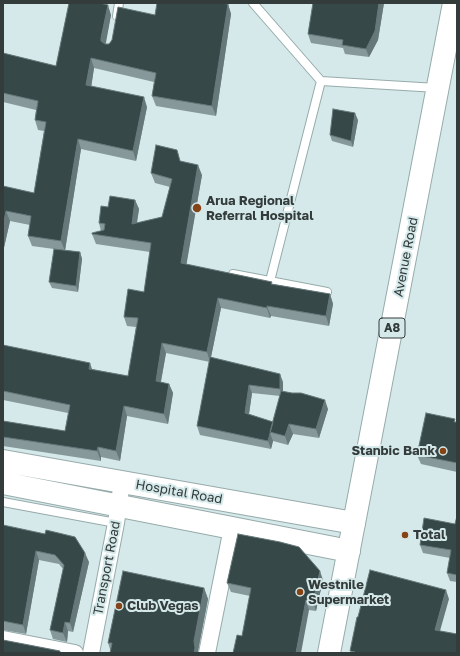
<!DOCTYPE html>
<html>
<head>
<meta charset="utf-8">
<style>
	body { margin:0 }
	#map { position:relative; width:460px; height:656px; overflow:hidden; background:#d5e9ea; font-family:"Golos Text",sans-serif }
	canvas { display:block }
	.frame { position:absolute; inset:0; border:4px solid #333b3b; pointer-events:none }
</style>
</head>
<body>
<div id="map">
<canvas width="460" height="656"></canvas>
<div class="frame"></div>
</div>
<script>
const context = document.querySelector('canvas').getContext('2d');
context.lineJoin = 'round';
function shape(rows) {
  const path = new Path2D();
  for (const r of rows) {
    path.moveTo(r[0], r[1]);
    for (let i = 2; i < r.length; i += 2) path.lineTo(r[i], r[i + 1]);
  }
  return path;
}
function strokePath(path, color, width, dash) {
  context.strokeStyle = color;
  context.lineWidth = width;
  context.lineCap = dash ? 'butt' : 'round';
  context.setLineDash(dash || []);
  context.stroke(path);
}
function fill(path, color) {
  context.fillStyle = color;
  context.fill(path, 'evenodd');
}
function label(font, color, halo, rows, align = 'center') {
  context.font = font + ' "Golos Text",sans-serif';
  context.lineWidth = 4;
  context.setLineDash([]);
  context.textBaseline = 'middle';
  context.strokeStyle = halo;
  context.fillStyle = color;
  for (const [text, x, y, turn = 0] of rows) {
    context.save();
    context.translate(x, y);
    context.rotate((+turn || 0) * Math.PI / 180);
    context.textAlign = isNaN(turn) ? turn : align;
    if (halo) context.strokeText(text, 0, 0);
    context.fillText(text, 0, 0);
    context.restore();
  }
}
const service = shape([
	[253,3,321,81,437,88],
	[117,16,119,3],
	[233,274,327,292],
	[270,281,321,81],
	[3,502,116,523]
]);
const minor = shape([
	[3,639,75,653],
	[91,653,116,523,122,482],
	[207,653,232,528]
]);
const secondary = shape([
	[3,461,354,523],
	[3,483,349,551]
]);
const primary = shape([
	[329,653,454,3]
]);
const wall = shape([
	[69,3,105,3,105,4,111,15,105,44,109,44,155,15,228,4,231,14,216,116,156,106,152,96,154,82,94,68,91,87,147,107,136,161,81,149,65,250,80,252,82,259,78,292,52,288,49,282,54,249,32,246,28,236,30,225,10,221,3,252,3,186,34,193,44,131,38,130,35,120,36,110,3,102,3,53,56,66],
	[313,3,384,3,378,40,369,57,345,54,343,48,311,43,308,34],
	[358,120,353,147,332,141,330,135],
	[181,161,202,175,186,264,273,284,330,294,333,304,329,326,271,316,270,318,221,308,211,357,283,382,283,391,328,409,319,438,293,434,288,445,273,441,271,449,200,435,197,426,210,362,166,353,161,382,169,384,173,393,168,424,127,416,120,461,101,457,101,461,3,446,3,421,65,431,68,413,3,400,3,345,92,369,128,376,136,327,127,326,124,317,144,292,150,252,96,244,92,234,101,231,99,223,108,207,135,200,139,209,137,223,162,217,170,187,155,183,151,173],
	[252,393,280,396,273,422,249,414],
	[456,422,457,422,457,472,421,464,417,455],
	[457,516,457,582,450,581,447,573,450,558,423,553,420,545,455,524],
	[3,525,89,562,73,632,68,631,67,642,53,639,50,630,63,569,59,564,39,560,26,634,3,630],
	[323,580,316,611,309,610,242,636,250,596,231,592,227,583],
	[204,588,208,599,198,651,110,649,108,643]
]);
const shadedWall = shape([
	[379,3,384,3,378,40,369,57,366,49],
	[228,4,231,14,216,116,212,106],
	[108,5,111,15,105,48,101,41,101,38],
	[91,58,94,68,90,95,86,85],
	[144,97,147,107,136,161,133,151],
	[355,113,358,120,353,147,351,141],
	[78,139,81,149,65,251,61,241],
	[198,165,202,175,185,273,181,263],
	[135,200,139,209,135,234,132,224],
	[6,211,10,221,3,252,3,226],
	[80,252,82,259,78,292,76,286],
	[330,294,333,304,329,326,326,316],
	[218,298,221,308,210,362,207,352],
	[267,306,271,316,270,318,267,308],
	[162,343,166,353,159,391,156,381],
	[90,363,93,372,89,369],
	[280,374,283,382,283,397,280,389],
	[169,384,173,393,168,424,164,414],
	[249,385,252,393,248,421,245,413],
	[325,400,328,409,319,438,316,429],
	[124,406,127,416,120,461,116,451],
	[289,424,293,434,288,445,285,436],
	[270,433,273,441,271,449,268,441],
	[98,447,101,457,101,461,97,451],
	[36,551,39,560,26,634,23,625],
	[85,553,89,562,73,632,70,623],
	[320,571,323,580,316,611,313,602],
	[204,588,208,599,198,651,198,653,194,653,194,641],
	[446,590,449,599,438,638,435,630],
	[306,600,309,610,301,653,296,653],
	[65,622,68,631,67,642,63,633]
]);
const building = shape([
	[69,3,100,3,108,5,101,38,101,41,105,44,109,44,112,40,118,7,155,15,157,3,220,3,228,4,212,106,152,96,156,73,91,58,86,85,144,97,133,151,78,139,61,241,28,236,31,216,6,211,3,226,3,186,34,193,46,122,35,120,38,101,3,93,3,53,56,66,69,3],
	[313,3,379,3,375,31,366,49,342,45,343,40,308,34,313,3],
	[333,109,355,113,351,141,330,135,333,109],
	[156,145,177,150,180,161,198,165,181,263,272,282,271,284,330,294,326,316,267,306,267,308,218,298,207,352,162,343,156,381,169,384,164,414,124,406,116,451,98,447,97,451,3,437,3,421,65,431,70,405,3,391,3,345,90,363,89,369,128,376,138,318,124,317,128,289,144,292,151,243,92,234,92,233,104,230,105,224,99,223,101,206,108,207,110,196,135,200,132,224,162,217,172,179,151,173,156,145],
	[54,249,80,252,76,286,49,282,54,249],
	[210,357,280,374,280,389,249,385,245,413,273,422,268,441,197,426,210,357],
	[281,391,292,393,301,393,325,400,316,429,289,424,285,436,270,432,281,391],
	[426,413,455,419,454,422,457,422,457,463,417,455,426,413],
	[457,516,457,575,447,573,451,550,420,545,424,518,455,524,457,516],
	[3,525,45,534,46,530,75,537,85,553,70,623,65,622,63,633,50,630,64,565,55,555,36,551,23,625,3,621,3,525],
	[238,534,280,542,299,547,320,571,313,602,306,600,296,653,233,653,237,635,242,636,251,588,227,583,238,534],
	[370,570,446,590,435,630,457,634,457,649,456,653,355,653,355,652,350,651,357,617,358,617,370,570],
	[123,571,204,588,194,641,195,648,194,653,110,653,112,643,108,643,123,571],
	[3,640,60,651,60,653,3,653,3,640]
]);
const markers = [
	[197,208,5,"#864315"],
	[443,451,4,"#864315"],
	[405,535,4,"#864315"],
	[300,592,4,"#864315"],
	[119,606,4,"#864315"]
];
const shields = [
	[392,328,26]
];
const shieldNames = [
	["A8",392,328]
];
const poiNames = [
	["Arua Regional",206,201],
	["Referral Hospital",206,216],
	["Stanbic Bank",435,451,"right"],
	["Total",413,535],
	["Westnile",308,585],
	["Supermarket",308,600],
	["Club Vegas",127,606]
];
const streetNames = [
	["Avenue Road",406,257,-79],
	["Hospital Road",179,492,10],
	["Transport Road",107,568,-79]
];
strokePath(service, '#97abab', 10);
strokePath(minor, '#97abab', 18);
strokePath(secondary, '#97abab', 24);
strokePath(primary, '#97abab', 24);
strokePath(service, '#fff', 8);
strokePath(minor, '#fff', 16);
strokePath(secondary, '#fff', 22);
strokePath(primary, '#fff', 22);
fill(wall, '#86989a');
fill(shadedWall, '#667879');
fill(building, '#374849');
strokePath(building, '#667879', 1);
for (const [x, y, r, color] of markers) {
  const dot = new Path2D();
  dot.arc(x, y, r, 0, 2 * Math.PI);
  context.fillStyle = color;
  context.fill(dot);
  strokePath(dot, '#d5e9ea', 1.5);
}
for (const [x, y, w] of shields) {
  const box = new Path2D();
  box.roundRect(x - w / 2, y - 10, w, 20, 3);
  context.fillStyle = '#d5e9ea';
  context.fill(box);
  strokePath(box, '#333b3b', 1);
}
label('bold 12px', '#333b3b', null, shieldNames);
label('bold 13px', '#333b3b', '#d5e9ea', poiNames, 'left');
label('13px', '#333b3b', '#d5e9ea', streetNames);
</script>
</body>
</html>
